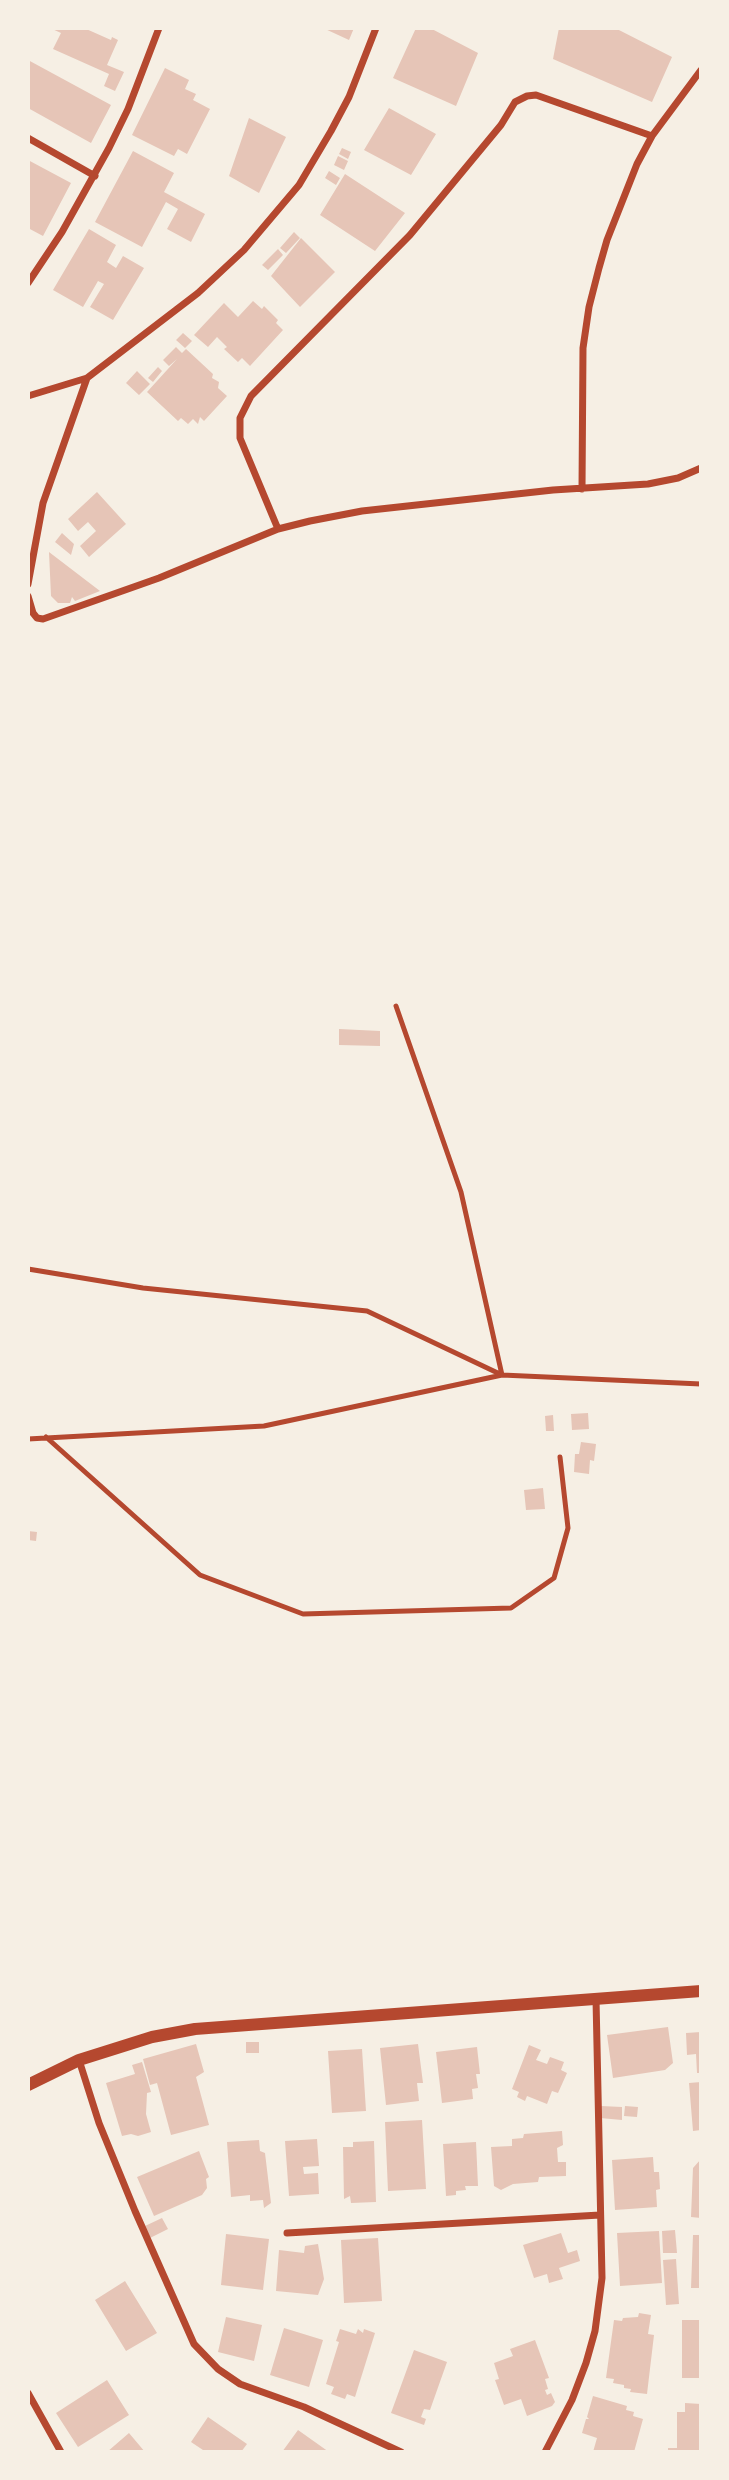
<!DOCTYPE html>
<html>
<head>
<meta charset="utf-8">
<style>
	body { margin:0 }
	#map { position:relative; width:729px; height:2480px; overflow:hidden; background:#f6efe4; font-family:Inter,sans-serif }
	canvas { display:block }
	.frame { position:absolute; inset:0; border:30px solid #f6efe4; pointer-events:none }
</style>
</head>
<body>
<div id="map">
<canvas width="729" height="2480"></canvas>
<div class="frame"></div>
</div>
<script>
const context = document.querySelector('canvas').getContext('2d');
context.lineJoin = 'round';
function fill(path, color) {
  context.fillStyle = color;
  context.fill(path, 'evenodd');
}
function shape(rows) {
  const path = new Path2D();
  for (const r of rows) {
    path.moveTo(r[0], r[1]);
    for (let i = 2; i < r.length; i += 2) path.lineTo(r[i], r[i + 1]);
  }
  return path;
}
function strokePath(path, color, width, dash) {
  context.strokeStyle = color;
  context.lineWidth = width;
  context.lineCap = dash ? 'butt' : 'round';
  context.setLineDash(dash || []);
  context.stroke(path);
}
const building = shape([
	[50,28,84,28,111,40,112,37,118,40,107,65,124,72,115,91,104,86,109,74,53,49,61,33],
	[323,28,354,28,349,40],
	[416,28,430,28,478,53,456,106,393,78],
	[559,28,615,28,672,57,652,102,553,59],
	[28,60,111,105,91,143,28,108],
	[165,68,189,80,185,89,196,94,193,100,210,109,187,154,178,149,174,156,132,135],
	[389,108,436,134,411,175,364,150],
	[249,118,286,137,259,193,229,176],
	[342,148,351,152,348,159,339,154],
	[133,151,174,173,164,192,205,214,191,242,167,229,178,209,166,202,142,247,95,222],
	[338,156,348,161,344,170,334,165],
	[28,160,71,183,43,236,28,228],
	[329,171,340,178,336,185,325,178],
	[345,174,405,213,375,251,320,215],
	[89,229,116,245,107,262,116,268,123,256,144,268,113,320,90,307,104,284,98,281,83,307,53,290],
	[294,232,300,238,286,253,280,248],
	[301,238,335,272,300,307,271,276],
	[278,249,283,255,268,270,262,265],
	[253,301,262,309,264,306,278,320,276,323,283,330,250,366,242,358,238,362,224,349,227,347,217,337,208,347,194,335,224,303,238,317],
	[183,333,192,341,185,348,176,340],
	[176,347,182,353,186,349,213,374,212,378,219,382,218,388,227,396,204,421,200,417,198,424,193,419,188,424,181,418,178,421,147,392,177,359,169,366,163,360],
	[158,367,162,371,153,382,148,378],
	[137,371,150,384,139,395,126,383],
	[97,492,126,524,89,557,80,546,96,531,88,522,78,531,68,519],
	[62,533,74,544,71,555,55,542],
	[49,552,100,591,75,601,72,597,70,603,58,603,51,596],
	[339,1029,380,1031,380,1046,339,1045],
	[588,1413,589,1429,572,1430,571,1414],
	[553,1415,554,1431,546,1431,545,1416],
	[581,1442,596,1444,594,1461,590,1460,589,1474,574,1472,575,1454,579,1454],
	[543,1488,545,1509,526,1510,524,1490],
	[28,1531,37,1532,36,1541,28,1540],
	[668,2027,673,2063,665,2070,613,2078,607,2035],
	[701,2032,701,2073,697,2073,696,2054,687,2055,686,2033],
	[246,2042,259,2042,259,2053,246,2053],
	[196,2044,204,2072,196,2077,209,2125,171,2135,157,2083,150,2085,143,2059],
	[418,2044,423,2083,417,2083,419,2101,386,2105,380,2048],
	[529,2045,541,2050,536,2060,547,2064,550,2057,564,2062,561,2070,567,2073,558,2093,552,2091,547,2104,527,2096,525,2101,517,2097,519,2092,512,2089],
	[477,2047,480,2074,476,2074,478,2088,472,2089,473,2099,442,2103,436,2052],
	[362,2049,366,2111,332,2113,328,2051],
	[142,2062,151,2092,147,2093,146,2114,151,2132,138,2136,131,2134,122,2136,106,2083,135,2074,132,2065],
	[701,2082,701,2130,693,2131,689,2083],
	[601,2106,622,2107,622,2120,600,2118],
	[625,2106,638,2107,637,2117,624,2116],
	[422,2120,426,2189,388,2191,385,2122],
	[562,2131,563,2145,557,2148,558,2162,566,2162,566,2176,539,2177,538,2182,513,2184,501,2190,494,2186,491,2147,512,2146,512,2139,523,2138,524,2134],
	[317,2139,319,2166,303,2167,304,2174,318,2173,319,2194,289,2196,285,2141],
	[259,2140,260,2151,265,2153,271,2203,264,2208,263,2200,250,2201,250,2195,231,2197,227,2142],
	[374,2141,376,2202,351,2203,350,2196,344,2199,343,2147,353,2147,353,2142],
	[476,2142,478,2186,465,2186,466,2190,456,2191,456,2195,446,2196,443,2144],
	[199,2151,209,2177,206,2179,207,2188,202,2195,154,2216,137,2177],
	[653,2157,654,2172,659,2172,660,2189,656,2190,657,2207,615,2210,612,2160],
	[701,2159,701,2218,691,2217,693,2168],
	[162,2218,168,2229,150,2238,145,2226],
	[675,2230,677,2253,663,2253,662,2231],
	[659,2231,662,2283,620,2286,617,2233],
	[561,2233,568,2253,577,2250,580,2261,559,2268,563,2279,549,2283,547,2274,534,2278,523,2245],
	[226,2234,269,2239,263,2290,221,2285],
	[693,2235,701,2235,701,2288,691,2288],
	[378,2238,382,2301,344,2303,341,2240],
	[318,2244,324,2279,318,2295,276,2291,279,2250,304,2253,305,2246],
	[676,2259,679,2304,666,2305,663,2260],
	[125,2281,157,2333,126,2351,95,2300],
	[639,2313,651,2315,648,2334,654,2335,647,2394,630,2392,631,2389,624,2388,624,2385,613,2383,614,2379,606,2378,614,2320,622,2321,623,2318,638,2317],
	[226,2317,262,2325,254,2361,218,2352],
	[682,2320,701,2320,701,2378,682,2378],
	[284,2328,323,2340,309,2387,270,2375],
	[340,2329,356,2334,358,2329,363,2333,364,2329,375,2333,355,2397,347,2394,345,2399,331,2394,334,2387,326,2384,339,2342,336,2341],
	[535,2340,549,2378,545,2379,548,2389,545,2390,547,2395,551,2393,555,2402,552,2406,527,2416,521,2399,504,2405,495,2380,499,2379,494,2363,513,2356,510,2349],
	[414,2350,447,2362,430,2410,424,2409,421,2417,426,2419,424,2425,391,2413],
	[107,2380,129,2415,78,2447,56,2413],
	[593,2396,627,2406,626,2410,634,2412,633,2416,643,2419,634,2452,593,2452,597,2438,582,2433,586,2419,589,2419,587,2417],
	[685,2403,701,2404,701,2452,668,2452,668,2448,677,2448,677,2412,685,2412],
	[208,2417,247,2444,241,2452,206,2452,191,2442],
	[298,2430,329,2452,282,2452],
	[129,2433,145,2452,107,2452]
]);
const service = shape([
	[396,1006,461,1192,502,1375],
	[28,1269,143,1288,367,1311,502,1375],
	[46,1437,200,1575,303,1614,511,1608,554,1578,568,1528,560,1457],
	[28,1439,264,1426,502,1375,701,1384]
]);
const minor = shape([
	[28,138,95,176],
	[28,283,62,232,109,148,128,109,159,28],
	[28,396,87,378,198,293,244,250,299,185,331,131,349,97,376,28],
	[582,489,583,348,589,307,599,268,607,240,637,164,652,136,701,70],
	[278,529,240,438,240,418,251,396,410,235,501,125,515,102,527,96,536,95,652,136],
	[28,584,43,503,87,378],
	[28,596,33,613,37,618,43,619,159,578,278,529,310,521,362,511,553,490,648,484,678,478,701,468],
	[79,2060,99,2123,135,2211,194,2344,218,2369,240,2384,304,2407,401,2452],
	[287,2233,600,2215],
	[28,2393,61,2452],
	[545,2452,572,2400,586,2363,595,2331,602,2278,596,1999]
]);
const tertiary = shape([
	[28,2085,79,2060,152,2037,195,2029,701,1991]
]);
fill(building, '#e6c5b7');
strokePath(service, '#b5482f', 5);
strokePath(minor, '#b5482f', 7);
strokePath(tertiary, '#b5482f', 12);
</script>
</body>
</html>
